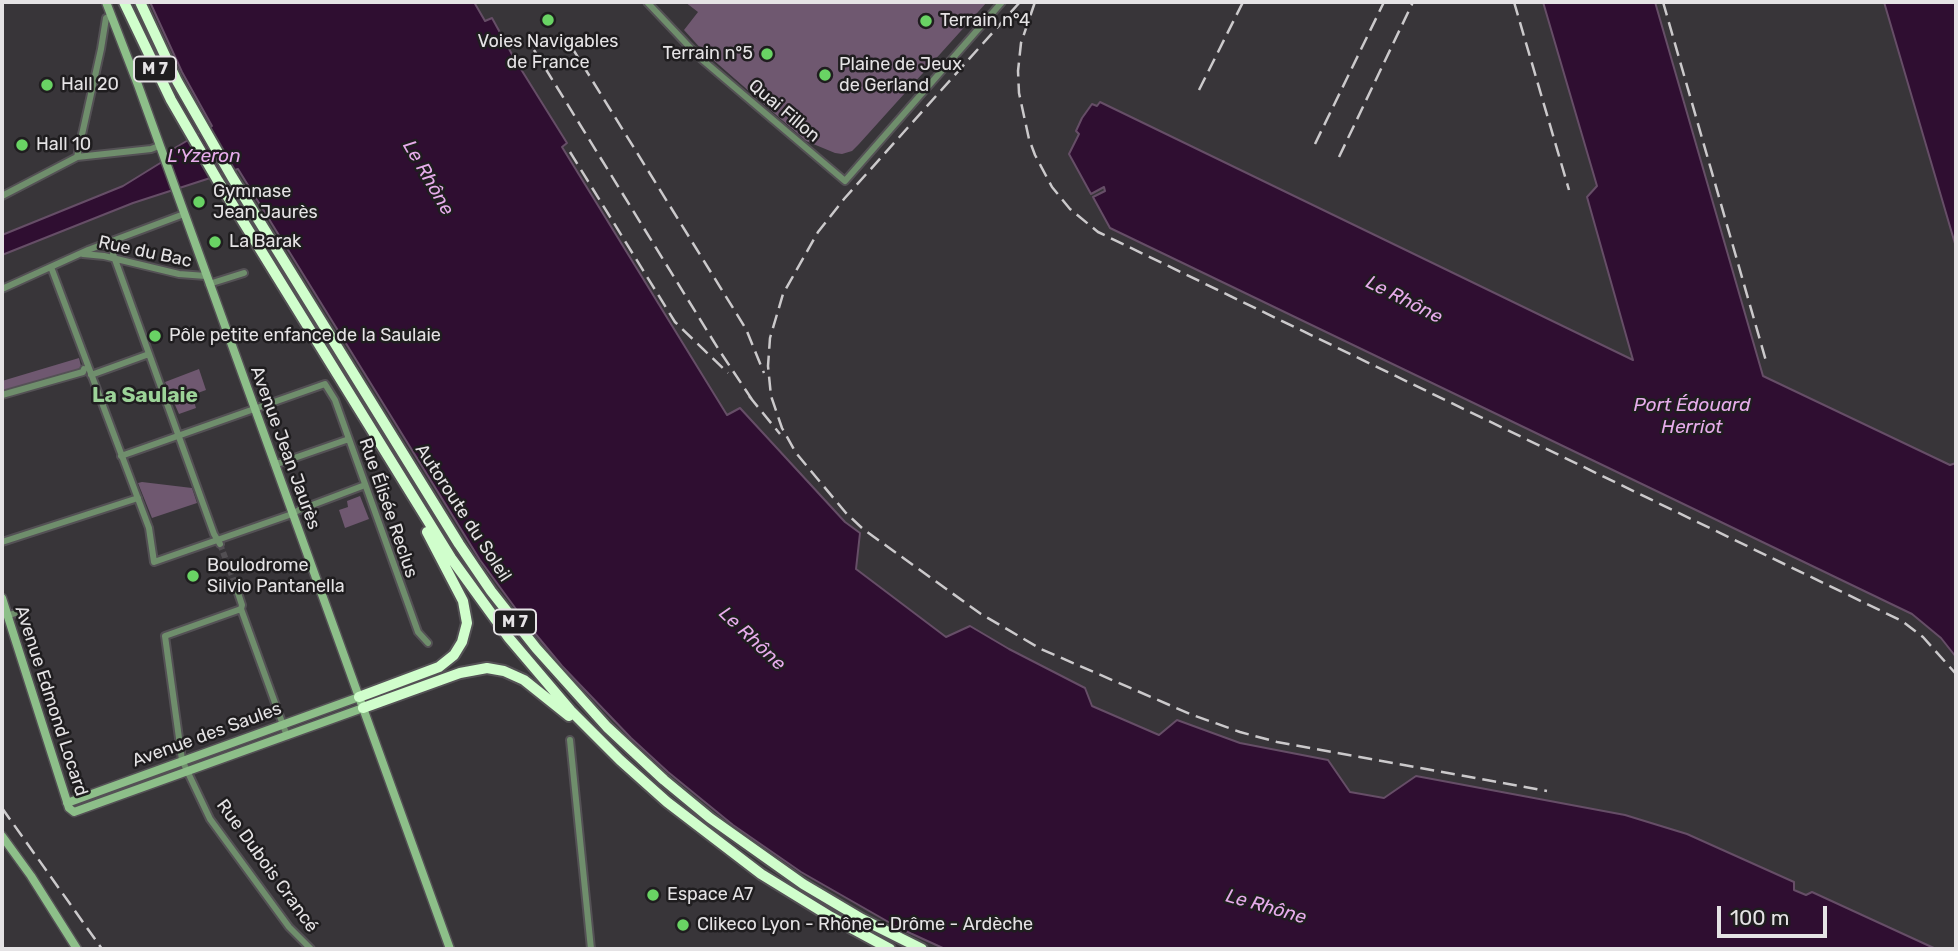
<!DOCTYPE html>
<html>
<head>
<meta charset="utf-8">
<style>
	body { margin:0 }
	#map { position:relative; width:1958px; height:951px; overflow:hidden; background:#383539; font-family:Rubik,sans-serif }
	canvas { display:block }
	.frame { position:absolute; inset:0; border:4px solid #e5e3e5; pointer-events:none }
	.scale { position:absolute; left:1717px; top:906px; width:110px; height:32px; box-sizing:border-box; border:4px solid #e5e3e5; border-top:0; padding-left:9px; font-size:21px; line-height:24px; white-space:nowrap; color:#e5e3e5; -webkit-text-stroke:5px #1f1d1f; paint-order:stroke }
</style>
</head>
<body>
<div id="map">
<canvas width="1958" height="951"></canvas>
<div class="frame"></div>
<div class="scale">100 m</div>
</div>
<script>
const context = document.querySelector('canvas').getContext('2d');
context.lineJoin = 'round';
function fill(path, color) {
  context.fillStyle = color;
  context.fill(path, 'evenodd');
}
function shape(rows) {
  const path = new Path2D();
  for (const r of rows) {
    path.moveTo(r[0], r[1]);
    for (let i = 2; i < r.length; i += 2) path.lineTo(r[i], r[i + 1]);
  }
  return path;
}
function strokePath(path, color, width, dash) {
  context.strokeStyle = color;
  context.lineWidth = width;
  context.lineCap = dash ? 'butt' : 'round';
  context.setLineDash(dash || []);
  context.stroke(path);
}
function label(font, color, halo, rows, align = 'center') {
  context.font = font + ' Rubik,sans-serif';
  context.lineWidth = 5;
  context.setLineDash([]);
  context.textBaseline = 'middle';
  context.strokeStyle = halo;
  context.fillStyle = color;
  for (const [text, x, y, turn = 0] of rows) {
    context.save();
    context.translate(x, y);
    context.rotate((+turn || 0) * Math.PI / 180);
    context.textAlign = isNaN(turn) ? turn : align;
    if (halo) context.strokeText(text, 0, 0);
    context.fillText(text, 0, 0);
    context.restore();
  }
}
const green = shape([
	[685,2,987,2,859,144,852,151,842,154,835,153,806,141,703,51,684,30,698,12],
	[79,358,82,370,2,391,2,381],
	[199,369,206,390,195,394,193,391,191,392,196,408,179,414,165,382],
	[142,482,192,488,197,503,152,518,138,483],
	[360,496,369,519,345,528,339,510,348,507,347,501]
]);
const water = shape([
	[150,2,474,2,485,21,492,18,514,58,567,143,562,147,727,415,740,408,845,522,860,533,856,569,946,637,970,626,1009,649,1085,688,1092,706,1159,735,1177,720,1240,743,1328,760,1350,792,1384,798,1416,776,1625,815,1687,834,1794,882,1794,890,1806,895,1812,892,1936,949,945,949,899,928,801,872,733,825,668,772,631,738,562,666,524,620,480,560,238,169,133,203,2,255,2,235,123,186,170,157,168,152,212,126,182,72,150,2],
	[1543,2,1655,2,1763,376,1950,465,1956,463,1956,657,1941,638,1912,614,1110,228,1093,197,1105,191,1104,187,1091,194,1069,154,1079,134,1076,131,1082,118,1092,104,1097,106,1100,102,1633,360,1587,197,1597,186,1543,2],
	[1884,2,1956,2,1956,247,1884,2]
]);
const streetTunnel = shape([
	[220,544,235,584]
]);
const street = shape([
	[647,2,699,57,845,181,1002,2],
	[77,157,151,149,159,146],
	[2,196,77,157,101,49,106,18,111,16],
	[115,241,113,254,214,534,220,544],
	[83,254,104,256,179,274,206,276],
	[51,267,149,528,154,562,292,514,299,510,365,485],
	[209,284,244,273],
	[2,289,88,250,184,214],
	[91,375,149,354],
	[2,395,83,372,84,369],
	[121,456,325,384,335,400,418,632,428,643],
	[274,463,280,463,349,439],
	[2,542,138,498],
	[235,584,242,605,241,609],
	[7,616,21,611],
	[287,736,241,609,165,636,182,760,210,819,289,927,311,949],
	[570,740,591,949]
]);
const secondary = shape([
	[106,2,138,85,450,949],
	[2,598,69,808,74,812,363,708],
	[67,803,359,697],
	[2,836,31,876,77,949]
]);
const highway = shape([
	[124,2,171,100,218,181,451,558,509,638,571,711,620,760,667,802,761,874,831,917,890,949],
	[140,2,177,81,232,177,459,544,491,591,536,648,607,727,664,780,710,818,803,884,862,919,922,949],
	[359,697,439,667,454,655,462,642,467,623,463,601,427,532],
	[363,708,460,673,487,668,504,671,524,680,569,716]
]);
const rail = shape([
	[1020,2,844,199,818,232,783,294,770,338,768,366,771,396,782,428,796,453,846,513,863,529,981,614,1041,649,1190,714,1240,732,1277,742,1547,791],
	[1035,2,1021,43,1018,71,1019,93,1029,139,1035,155,1052,187,1070,209,1098,232,1902,621,1923,637,1956,674],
	[1514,2,1569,190],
	[1663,2,1766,361],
	[571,46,746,329,764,373],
	[534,50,719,350,755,404],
	[1199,90,1243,2],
	[1315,144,1384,2],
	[570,152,675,322,728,373],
	[1339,157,1413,2],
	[749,396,780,434],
	[2,808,102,949]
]);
const markers = [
	[548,20,7,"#69d364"],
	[926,21,7,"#69d364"],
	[767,54,7,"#69d364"],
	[825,75,7,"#69d364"],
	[47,85,7,"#69d364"],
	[22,145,7,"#69d364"],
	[199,202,7,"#69d364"],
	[215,242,7,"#69d364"],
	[155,336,7,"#69d364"],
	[193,576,7,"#69d364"],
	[653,895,7,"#69d364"],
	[683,925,7,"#69d364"]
];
const shields = [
	[155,69,42],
	[515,622,42]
];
const shieldNames = [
	["M 7",155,69],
	["M 7",515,622]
];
const poiNames = [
	["Terrain n°4",940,21],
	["Voies Navigables",548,42,"center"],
	["de France",548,63,"center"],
	["Terrain n°5",753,54,"right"],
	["Plaine de Jeux",839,65],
	["de Gerland",839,86],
	["Hall 20",61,85],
	["Hall 10",36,145],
	["Gymnase",213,192],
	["Jean Jaurès",213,213],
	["La Barak",229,242],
	["Pôle petite enfance de la Saulaie",169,336],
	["Boulodrome",207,566],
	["Silvio Pantanella",207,587],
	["Espace A7",667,895],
	["Clikeco Lyon - Rhône - Drôme - Ardèche",697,925]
];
const streetNames = [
	["Quai Fillon",784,111,40],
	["Rue du Bac",145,252,12],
	["Avenue Jean Jaurès",285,448,70],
	["Rue Élisée Reclus",388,508,71],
	["Autoroute du Soleil",463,513,57],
	["Avenue Edmond Locard",51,701,72],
	["Avenue des Saules",207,735,-20],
	["Rue Dubois Crancé",267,866,54]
];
const waterNames = [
	["L'Yzeron",204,157],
	["Le Rhône",428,178,60],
	["Le Rhône",1404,300,27],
	["Port Édouard",1692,406],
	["Herriot",1692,428],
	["Le Rhône",752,639,43],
	["Le Rhône",1266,907,16]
];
const quarterNames = [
	["La Saulaie",145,396]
];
fill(green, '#6f5870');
fill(water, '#2f0e31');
strokePath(water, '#664e67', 2);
strokePath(streetTunnel, '#524f53', 6, [6, 3]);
strokePath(street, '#545155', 10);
strokePath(secondary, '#545155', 11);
strokePath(highway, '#545155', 14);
strokePath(street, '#6f8e6c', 6);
strokePath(secondary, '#8dbf89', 8);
strokePath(highway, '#d0fecc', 10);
strokePath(rail, '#cbc9cb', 2.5, [14, 7]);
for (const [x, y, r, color] of markers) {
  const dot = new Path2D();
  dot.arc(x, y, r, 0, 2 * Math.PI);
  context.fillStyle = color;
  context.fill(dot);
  strokePath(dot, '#1f1d1f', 2.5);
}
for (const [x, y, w] of shields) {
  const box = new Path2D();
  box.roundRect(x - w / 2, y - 12.5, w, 25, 5);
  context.fillStyle = '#1f1d1f';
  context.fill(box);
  strokePath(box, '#e5e3e5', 2);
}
label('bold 16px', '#e5e3e5', null, shieldNames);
label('18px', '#e5e3e5', '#1f1d1f', poiNames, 'left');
label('18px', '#e5e3e5', '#1f1d1f', streetNames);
label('italic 19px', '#e7aceb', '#1f1d1f', waterNames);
label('bold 21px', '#9cd398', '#1f1d1f', quarterNames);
</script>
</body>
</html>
